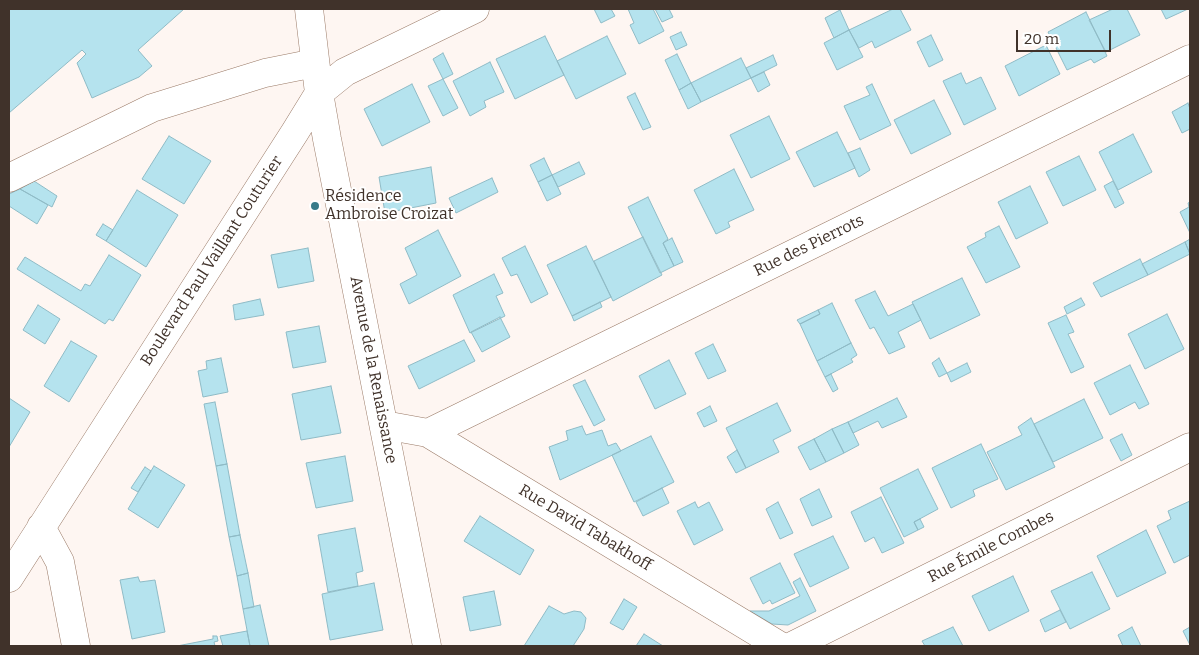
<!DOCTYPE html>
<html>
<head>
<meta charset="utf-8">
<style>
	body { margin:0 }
	#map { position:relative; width:1199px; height:655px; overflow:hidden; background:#fef6f2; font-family:Bitter,serif }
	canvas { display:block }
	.frame { position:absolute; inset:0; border:10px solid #40322a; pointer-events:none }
	.scale { position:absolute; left:1016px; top:30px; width:95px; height:22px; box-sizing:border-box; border:2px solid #40322a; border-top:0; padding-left:6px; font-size:15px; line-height:18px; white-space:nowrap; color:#40322a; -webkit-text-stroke:4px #fff; paint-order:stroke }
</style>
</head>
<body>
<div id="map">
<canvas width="1199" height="655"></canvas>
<div class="frame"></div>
<div class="scale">20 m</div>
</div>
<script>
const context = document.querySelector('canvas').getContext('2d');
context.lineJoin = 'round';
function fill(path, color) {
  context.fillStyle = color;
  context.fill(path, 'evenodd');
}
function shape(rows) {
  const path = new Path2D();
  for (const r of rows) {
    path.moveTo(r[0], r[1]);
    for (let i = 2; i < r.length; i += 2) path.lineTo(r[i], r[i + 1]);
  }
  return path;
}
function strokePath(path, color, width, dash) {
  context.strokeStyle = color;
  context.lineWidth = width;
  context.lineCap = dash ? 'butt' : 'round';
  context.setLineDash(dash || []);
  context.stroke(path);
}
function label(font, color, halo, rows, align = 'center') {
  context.font = font + ' Bitter,serif';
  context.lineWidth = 4;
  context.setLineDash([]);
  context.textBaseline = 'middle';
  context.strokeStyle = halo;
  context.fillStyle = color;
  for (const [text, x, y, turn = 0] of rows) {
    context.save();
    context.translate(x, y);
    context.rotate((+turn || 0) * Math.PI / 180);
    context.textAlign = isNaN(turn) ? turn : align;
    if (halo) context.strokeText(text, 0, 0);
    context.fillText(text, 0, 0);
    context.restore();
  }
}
const building = shape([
	[9,9,184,9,138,50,152,66,139,77,92,98,77,63,86,54,82,50,9,113,9,9],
	[594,9,611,9,615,16,601,23,594,9],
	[628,9,653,9,664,31,639,44,630,25,634,23,628,9],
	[655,9,669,9,673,17,662,22,655,9],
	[893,9,900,9,911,30,875,48,872,41,859,48,849,30,893,9],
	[1113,9,1127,9,1140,35,1106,52,1089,20,1113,9],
	[1161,9,1188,9,1166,19,1161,9],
	[840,10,849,30,834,38,825,18,840,10],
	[1086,12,1107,56,1094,63,1091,59,1067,70,1048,32,1086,12],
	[849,30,863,57,837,70,824,43,849,30],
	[681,32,687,45,676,50,670,37,681,32],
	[931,35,943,60,929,67,917,42,931,35],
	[545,36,564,75,515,99,496,59,545,36],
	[607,36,626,74,576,99,557,61,607,36],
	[1046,45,1060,74,1019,96,1005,66,1046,45],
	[443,53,453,74,443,79,433,59,443,53],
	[677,54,691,83,679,90,665,60,677,54],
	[773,55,777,65,751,78,746,68,773,55],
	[741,58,751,78,701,102,691,83,741,58],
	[490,62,504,92,484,101,486,107,470,116,453,81,490,62],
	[764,72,770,85,758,92,751,78,764,72],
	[961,73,966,84,981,77,996,109,964,125,943,81,961,73],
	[443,79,458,108,443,116,428,86,443,79],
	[691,83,701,102,688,109,679,90,691,83],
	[412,84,430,122,382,146,364,109,412,84],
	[872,84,891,125,860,140,844,106,870,95,866,87,872,84],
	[635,93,651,127,643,130,627,97,635,93],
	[934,100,951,134,911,154,894,120,934,100],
	[1188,103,1190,109,1190,129,1182,133,1172,112,1188,103],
	[769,116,790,159,751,178,730,135,769,116],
	[837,132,855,168,814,187,796,152,837,132],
	[1133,134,1152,172,1118,190,1099,152,1133,134],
	[169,136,211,161,184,204,142,179,169,136],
	[860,148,870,170,859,177,848,153,860,148],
	[1079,156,1096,190,1063,206,1046,172,1079,156],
	[544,158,552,175,538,182,530,165,544,158],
	[579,162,585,174,558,187,552,175,579,162],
	[431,167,436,203,385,213,379,177,431,167],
	[734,169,754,210,728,222,730,227,716,234,694,190,734,169],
	[552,175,561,194,547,201,538,182,552,175],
	[492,178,498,192,456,213,449,198,492,178],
	[34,181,57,196,52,207,20,189,34,181],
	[1113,181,1124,203,1115,208,1104,186,1113,181],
	[1030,186,1048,223,1016,239,998,202,1030,186],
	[20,189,48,205,37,224,9,206,9,194,20,189],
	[137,190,178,215,146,267,106,241,137,190],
	[648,197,668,239,663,243,674,266,660,273,628,207,648,197],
	[1190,202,1190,233,1180,212,1189,207,1188,203,1190,202],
	[103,224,113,230,106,241,96,235,103,224],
	[999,226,1020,267,986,283,967,247,986,237,985,233,999,226],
	[438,230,461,276,409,304,400,284,417,275,405,248,438,230],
	[643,237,662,275,613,301,594,261,643,237],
	[672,238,683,262,674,266,663,243,672,238],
	[1190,239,1190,254,1185,242,1190,239],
	[1185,242,1190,254,1148,275,1142,264,1185,242],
	[525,246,548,294,531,303,517,274,511,276,502,258,525,246],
	[586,246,611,297,572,316,547,265,586,246],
	[308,248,314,281,278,288,271,255,308,248],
	[109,255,141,275,113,321,109,319,105,324,17,269,25,257,81,291,85,284,90,286,109,255],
	[1140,259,1148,275,1101,297,1093,283,1140,259],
	[494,274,503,293,496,296,505,316,470,333,453,295,494,274],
	[962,278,980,315,930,339,912,302,962,278],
	[875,291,888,316,913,304,921,320,898,332,905,347,889,354,874,327,870,329,855,300,875,291],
	[1081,298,1085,305,1067,314,1064,307,1081,298],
	[260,299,264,315,235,320,233,305,260,299],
	[600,302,602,307,574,321,572,316,600,302],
	[832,303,851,343,817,361,800,324,820,314,818,310,832,303],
	[38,305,60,319,45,344,23,330,38,305],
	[818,310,820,314,800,324,797,320,818,310],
	[1167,314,1184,349,1145,369,1128,334,1167,314],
	[1066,315,1074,332,1068,334,1084,367,1071,373,1048,323,1066,315],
	[500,317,510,337,482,352,471,332,500,317],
	[319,326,326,362,293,368,286,332,319,326],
	[464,340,475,361,419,389,408,366,464,340],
	[71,341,97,356,69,402,44,386,71,341],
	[851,343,857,355,851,359,853,362,825,377,817,361,851,343],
	[713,344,726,371,708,379,695,353,713,344],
	[221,358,228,392,203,397,198,371,207,369,206,361,221,358],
	[939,358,947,373,939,377,932,363,939,358],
	[669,360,686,394,655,409,639,376,669,360],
	[967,363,971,372,951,382,947,373,967,363],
	[1130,365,1149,404,1139,409,1135,402,1110,415,1094,383,1130,365],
	[831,374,838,389,833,392,825,377,831,374],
	[585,380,605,420,594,426,573,385,585,380],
	[331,386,341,433,301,440,292,394,331,386],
	[9,398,30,412,9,447,9,398],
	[897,398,907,417,882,428,878,421,853,433,848,422,897,398],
	[1084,399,1103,438,1053,462,1034,424,1084,399],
	[215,402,227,464,216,466,204,404,215,402],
	[777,403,791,431,773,440,779,452,746,468,726,428,777,403],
	[710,406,717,421,704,427,697,413,710,406],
	[1031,418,1055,467,1006,490,987,452,1022,435,1018,427,1031,418],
	[848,422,859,445,844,453,832,429,848,422],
	[582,426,586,435,602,430,608,446,616,443,621,451,560,480,549,447,568,440,566,431,582,426],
	[832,429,844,453,826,462,814,439,832,429],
	[1122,434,1132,455,1121,461,1110,440,1122,434],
	[651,436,674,482,634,502,612,455,651,436],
	[814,439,826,462,810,470,798,447,814,439],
	[981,444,998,479,973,490,975,496,951,508,932,468,981,444],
	[737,450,746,468,736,473,727,457,737,450],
	[345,456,353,501,316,508,306,463,345,456],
	[227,464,240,535,229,537,216,466,227,464],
	[154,466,185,485,158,528,128,509,154,466],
	[145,467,151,471,138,492,131,488,145,467],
	[918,469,938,509,914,522,918,530,904,537,880,488,918,469],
	[662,488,669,503,643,516,636,502,662,488],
	[819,489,832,517,812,526,800,499,819,489],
	[881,497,904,543,882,553,874,537,865,542,851,512,881,497],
	[1190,501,1190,555,1174,563,1157,526,1171,519,1168,511,1190,501],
	[695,502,698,508,709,502,723,530,694,545,677,511,695,502],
	[778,502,793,533,780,539,766,509,778,502],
	[480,516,534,550,520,575,464,541,480,516],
	[920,519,924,527,918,530,914,522,920,519],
	[355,528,363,571,356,573,358,586,328,592,318,535,355,528],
	[1146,530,1166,573,1117,597,1097,556,1146,530],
	[240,535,248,573,237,576,229,537,240,535],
	[833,536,849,568,810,587,794,554,833,536],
	[780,563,795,593,772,604,770,600,763,604,750,578,780,563],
	[1092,572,1110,609,1070,629,1051,591,1092,572],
	[248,573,254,607,243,609,237,576,248,573],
	[1013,576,1029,611,989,631,972,596,1013,576],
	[138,577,140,582,155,580,165,632,132,639,120,580,138,577],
	[800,578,816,611,788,625,772,624,750,611,769,611,800,596,793,582,800,578],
	[374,583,383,630,330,640,322,594,374,583],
	[494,591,501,625,470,631,463,597,494,591],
	[624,599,637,607,623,630,610,623,624,599],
	[260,605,269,646,250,646,243,609,260,605],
	[549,606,564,614,574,611,581,612,586,618,584,629,573,646,524,646,549,606],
	[1060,610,1066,622,1045,632,1040,620,1060,610],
	[953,627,963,646,925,646,922,641,953,627],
	[1132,627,1141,646,1123,646,1118,635,1132,627],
	[1190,627,1190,645,1183,631,1190,627],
	[247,631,250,646,223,646,220,636,247,631],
	[644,634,663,646,636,646,644,634],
	[213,636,217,636,218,641,214,642,215,646,177,646,213,639,213,636]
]);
const minor = shape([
	[309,9,319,93,327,139,427,646],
	[9,178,152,108,265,73,315,63],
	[384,425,428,433,780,646],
	[428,433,1190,59],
	[41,527,60,562,76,646],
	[9,578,295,132,319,93,345,72,475,9],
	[792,646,1190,447]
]);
const markers = [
	[315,206,5,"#377b8a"]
];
const poiNames = [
	["Résidence",325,197],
	["Ambroise Croizat",325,215]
];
const streetNames = [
	["Rue des Pierrots",809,246,-26],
	["Boulevard Paul Vaillant Couturier",212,261,-57],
	["Avenue de la Renaissance",373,370,79],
	["Rue David Tabakhoff",585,528,31],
	["Rue Émile Combes",991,547,-27]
];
fill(building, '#b5e3ee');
strokePath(building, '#8fbbc6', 1);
strokePath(minor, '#9a7a67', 29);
strokePath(minor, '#fff', 28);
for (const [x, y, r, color] of markers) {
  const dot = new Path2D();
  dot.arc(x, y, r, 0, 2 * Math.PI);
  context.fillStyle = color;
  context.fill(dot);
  strokePath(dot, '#fff', 2);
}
label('16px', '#40322a', '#fff', poiNames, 'left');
label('16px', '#40322a', '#fff', streetNames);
</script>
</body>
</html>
